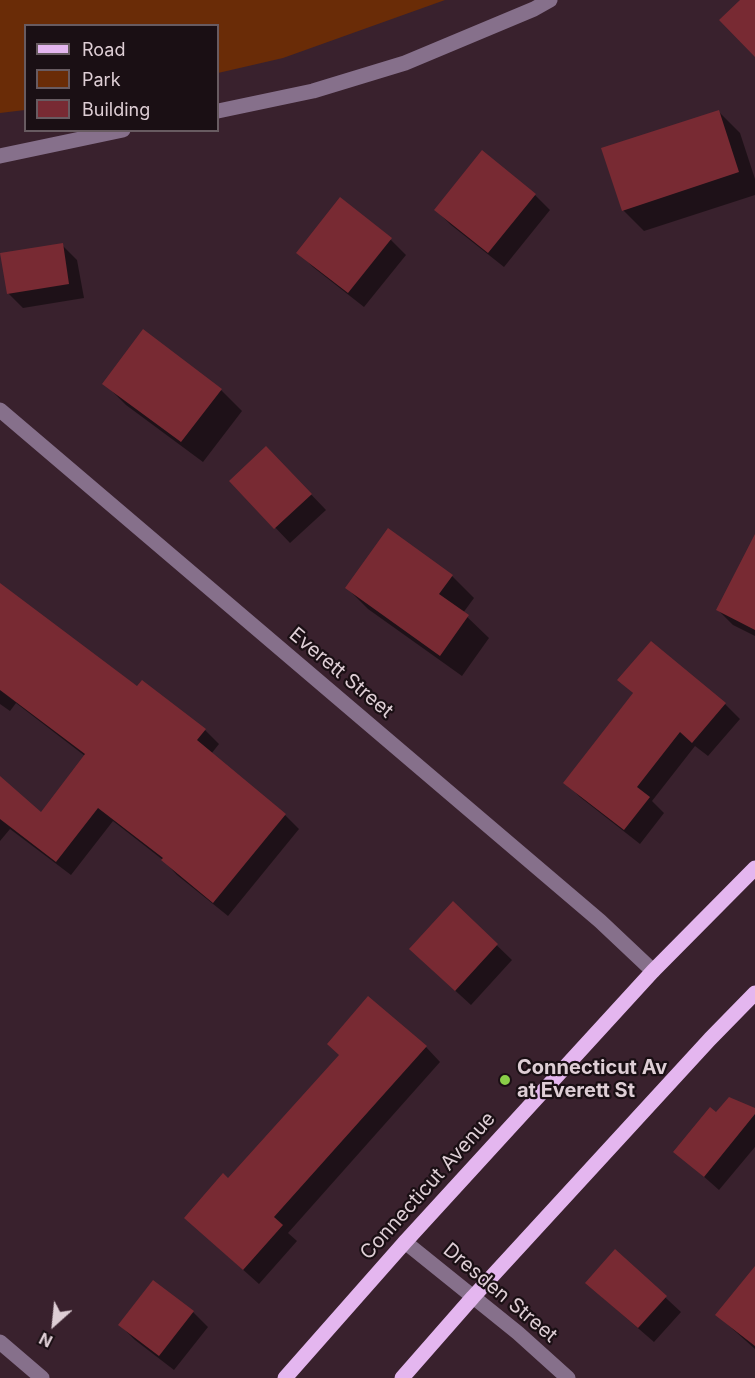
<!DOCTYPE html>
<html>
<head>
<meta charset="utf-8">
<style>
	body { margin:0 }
	#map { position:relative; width:755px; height:1378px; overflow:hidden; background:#39212d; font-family:Inter,sans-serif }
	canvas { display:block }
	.legend { position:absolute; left:24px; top:24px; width:195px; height:108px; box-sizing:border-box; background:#1a0f14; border:2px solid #685b61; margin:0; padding:8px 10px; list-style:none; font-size:18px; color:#deced5 }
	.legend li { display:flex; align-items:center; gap:12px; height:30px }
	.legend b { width:30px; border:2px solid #685b61 }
	.north { position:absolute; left:24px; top:1294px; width:60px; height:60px; -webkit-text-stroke:4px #1a0f14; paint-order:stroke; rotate:207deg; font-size:16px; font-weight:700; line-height:24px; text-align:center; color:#deced5 }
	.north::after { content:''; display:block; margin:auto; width:21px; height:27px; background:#deced5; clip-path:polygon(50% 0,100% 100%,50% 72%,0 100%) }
</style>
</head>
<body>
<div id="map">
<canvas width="755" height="1378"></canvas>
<ul class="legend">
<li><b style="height:8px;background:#e4b6ef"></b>Road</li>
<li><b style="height:16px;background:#6a2c07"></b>Park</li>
<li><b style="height:16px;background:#782a33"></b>Building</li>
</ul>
<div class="north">N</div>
</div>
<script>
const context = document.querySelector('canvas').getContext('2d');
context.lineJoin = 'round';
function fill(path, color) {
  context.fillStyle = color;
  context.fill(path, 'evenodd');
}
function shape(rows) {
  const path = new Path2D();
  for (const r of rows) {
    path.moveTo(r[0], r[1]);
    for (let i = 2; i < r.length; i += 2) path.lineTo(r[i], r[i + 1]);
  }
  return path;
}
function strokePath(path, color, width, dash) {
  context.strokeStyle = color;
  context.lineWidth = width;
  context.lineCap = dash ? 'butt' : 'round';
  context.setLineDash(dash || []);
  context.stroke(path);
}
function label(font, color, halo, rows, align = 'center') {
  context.font = font + ' Inter,sans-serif';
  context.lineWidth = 4.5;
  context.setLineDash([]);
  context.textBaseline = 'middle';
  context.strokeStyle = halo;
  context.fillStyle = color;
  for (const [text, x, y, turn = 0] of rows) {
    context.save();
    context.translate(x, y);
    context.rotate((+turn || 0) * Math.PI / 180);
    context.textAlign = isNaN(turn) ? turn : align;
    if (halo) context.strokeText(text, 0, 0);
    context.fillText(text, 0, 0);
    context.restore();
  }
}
const green = shape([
	[0,0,445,0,283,58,218,73,218,26,26,26,25,110,0,113]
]);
const shadow = shape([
	[719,112,740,133,755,179,755,195,644,231,623,210],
	[535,195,550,210,504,267,451,225,436,210],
	[391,240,406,255,364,307,313,267,298,252],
	[62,245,77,260,84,298,23,308,8,293],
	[104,383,221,390,242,411,203,462,126,405],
	[281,463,326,510,290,543,231,481],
	[388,530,452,576,474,598,463,613,489,638,462,676,368,609,347,588],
	[755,576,755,636,733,625,718,610],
	[0,585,138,688,205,730,219,744,211,754,285,815,299,829,228,916,177,875,163,860,113,821,71,875,10,829,0,841,0,778,41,814,85,756,16,703,10,711,0,704],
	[619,680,725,704,740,719,708,756,695,746,652,801,664,813,640,844,580,797,565,782,634,694],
	[453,903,512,960,471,1005,426,964],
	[426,1047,440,1062,288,1233,297,1241,259,1284,201,1232,229,1180,340,1056],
	[755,1109,755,1147,719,1190,675,1151,716,1114],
	[615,1251,681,1312,654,1342,602,1297],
	[755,1287,755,1349,717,1315],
	[193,1312,208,1327,174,1370,135,1340,120,1325]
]);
const building = shape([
	[740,0,755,0,755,57,719,20],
	[719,110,739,172,622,211,601,148],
	[482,150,536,194,488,253,434,210],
	[340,197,392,238,348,293,296,253],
	[63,243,69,284,7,294,0,253],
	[143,329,222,389,181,442,102,384],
	[266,446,312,494,274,529,229,481],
	[388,528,453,575,439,594,469,615,440,656,345,588],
	[755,534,755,630,716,610],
	[0,583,137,686,142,680,206,729,197,740,286,814,213,903,161,860,163,858,98,808,56,862,0,819,0,776,41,812,85,754,0,690],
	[651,641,726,703,692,743,680,732,637,787,650,797,624,830,563,783,633,693,617,680],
	[453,901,498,944,455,991,409,949],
	[368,996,427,1046,274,1217,283,1225,243,1270,184,1218,223,1173,228,1178,339,1055,327,1044],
	[729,1097,755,1108,755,1114,704,1177,673,1152,710,1107,716,1112],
	[615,1249,667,1296,638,1328,585,1283],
	[755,1266,755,1346,715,1315],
	[153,1280,194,1311,159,1356,118,1325]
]);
const minor = shape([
	[218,111,313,91,405,63,534,9,550,0],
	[0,156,123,130],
	[0,410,600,921,653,971],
	[405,1242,518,1333,568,1378],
	[0,1342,42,1378]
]);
const major = shape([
	[285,1378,405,1242,653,971,755,868],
	[402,1378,473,1297,710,1039,755,993]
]);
const markers = [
	[505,1080,6,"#8ace48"]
];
const streetNames = [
	["Everett Street",341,673,40],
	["Connecticut Avenue",428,1186,-48],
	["Dresden Street",500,1293,40]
];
const poiNames = [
	["Connecticut Av",517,1068],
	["at Everett St",517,1091]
];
fill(green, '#6a2c07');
fill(shadow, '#0007');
fill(building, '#782a33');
strokePath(minor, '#86708b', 15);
strokePath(major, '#e4b6ef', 15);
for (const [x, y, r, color] of markers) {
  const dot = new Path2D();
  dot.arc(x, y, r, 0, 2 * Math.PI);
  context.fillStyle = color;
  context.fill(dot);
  strokePath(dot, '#1a0f14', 2);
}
label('20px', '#deced5', '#1a0f14', streetNames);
label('bold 20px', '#deced5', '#1a0f14', poiNames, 'left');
</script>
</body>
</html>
